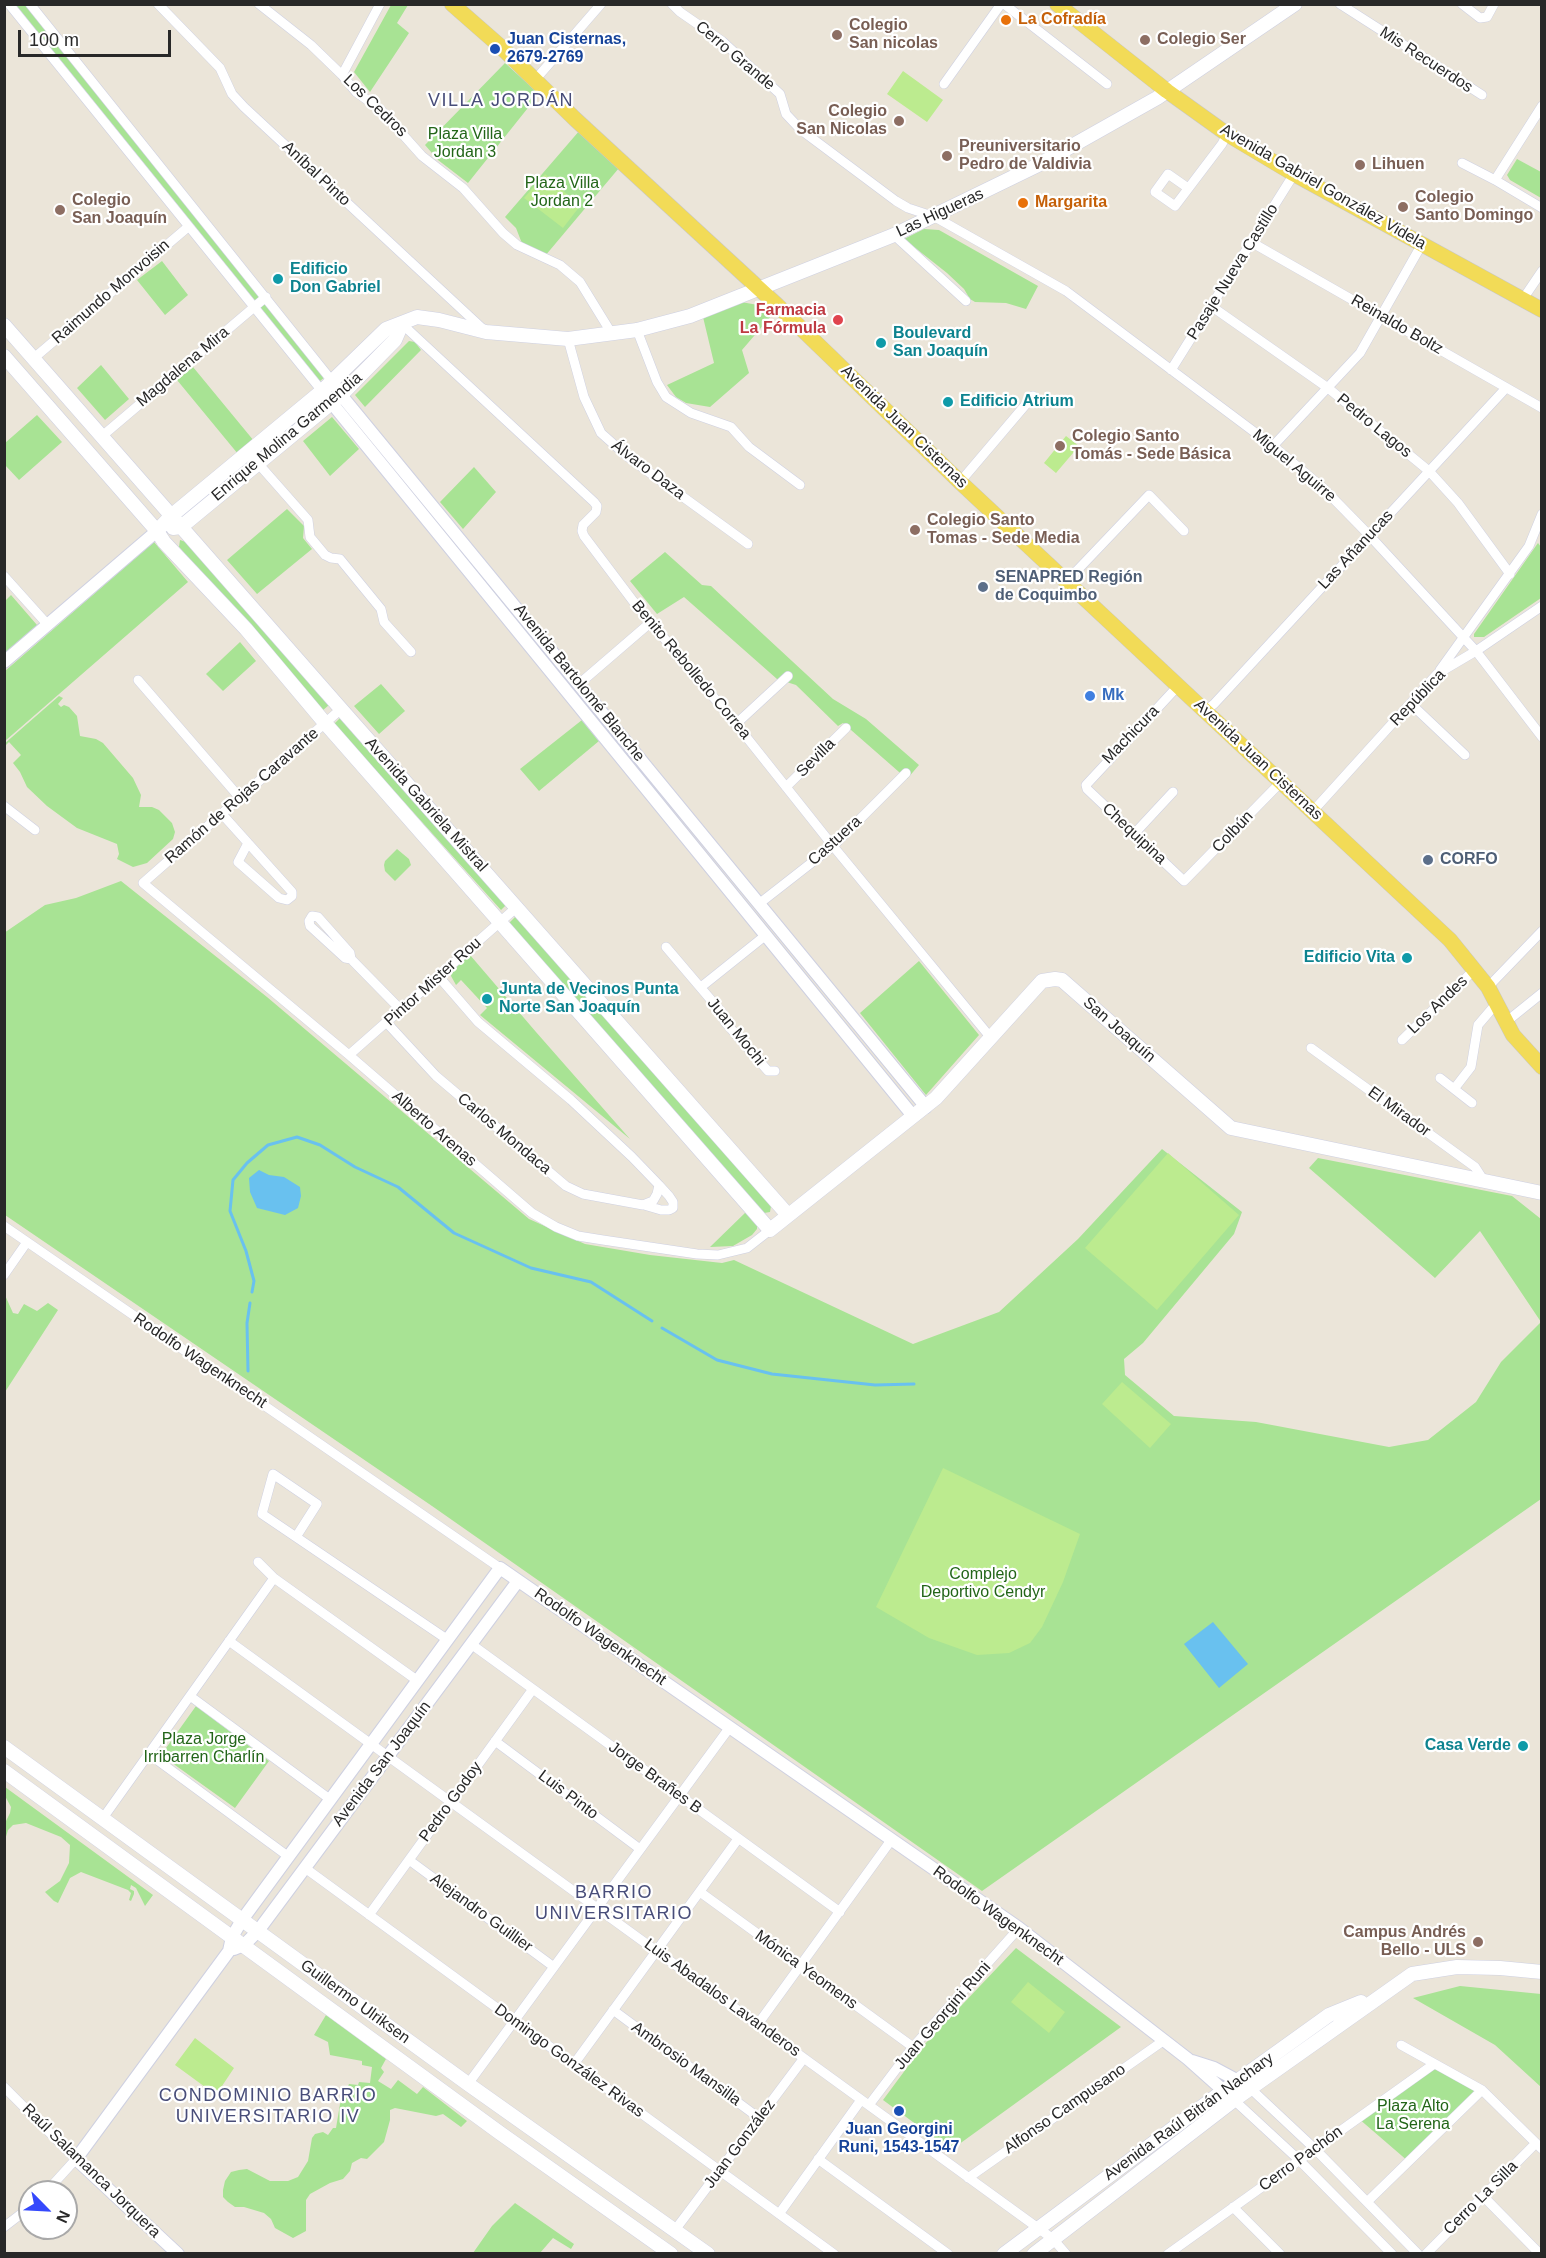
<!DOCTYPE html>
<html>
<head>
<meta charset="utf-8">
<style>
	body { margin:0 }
	#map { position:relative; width:1546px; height:2258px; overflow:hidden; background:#ebe5d9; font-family:Helvetica,sans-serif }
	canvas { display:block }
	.frame { position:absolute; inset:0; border:6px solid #282828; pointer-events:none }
	.north { position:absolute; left:18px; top:2180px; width:60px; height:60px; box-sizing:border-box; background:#fff; border:2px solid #a9a9a9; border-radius:50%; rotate:114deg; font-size:16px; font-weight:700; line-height:24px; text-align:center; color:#282828 }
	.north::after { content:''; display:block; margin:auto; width:21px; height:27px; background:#3549fc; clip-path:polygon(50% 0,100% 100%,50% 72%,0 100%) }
	.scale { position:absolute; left:18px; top:30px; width:153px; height:27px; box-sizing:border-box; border:3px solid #282828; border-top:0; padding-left:8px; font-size:18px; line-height:21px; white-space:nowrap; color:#282828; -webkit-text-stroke:4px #fff; paint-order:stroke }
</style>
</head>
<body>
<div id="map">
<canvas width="1546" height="2258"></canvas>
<div class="frame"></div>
<div class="north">N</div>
<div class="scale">100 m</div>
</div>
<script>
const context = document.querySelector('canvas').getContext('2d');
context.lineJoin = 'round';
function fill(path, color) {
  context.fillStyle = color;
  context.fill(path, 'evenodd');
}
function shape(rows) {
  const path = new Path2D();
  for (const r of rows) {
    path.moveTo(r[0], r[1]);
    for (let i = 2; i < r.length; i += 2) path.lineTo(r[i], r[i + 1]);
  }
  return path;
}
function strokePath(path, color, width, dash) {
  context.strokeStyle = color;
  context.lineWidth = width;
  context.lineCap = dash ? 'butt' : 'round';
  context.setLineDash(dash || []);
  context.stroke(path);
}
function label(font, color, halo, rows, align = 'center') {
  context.font = font + ' Helvetica,sans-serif';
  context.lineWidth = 4.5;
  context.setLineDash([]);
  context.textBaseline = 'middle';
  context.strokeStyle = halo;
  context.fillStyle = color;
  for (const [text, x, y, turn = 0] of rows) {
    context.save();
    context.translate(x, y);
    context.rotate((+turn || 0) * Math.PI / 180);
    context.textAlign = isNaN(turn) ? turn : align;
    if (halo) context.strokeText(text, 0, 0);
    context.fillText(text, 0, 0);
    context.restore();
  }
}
const green = shape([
	[16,5,25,5,325,377,320,381],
	[391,5,408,5,397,23,409,33,370,92,354,72],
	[505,63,539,94,468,183,438,160,425,145],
	[580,130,619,168,545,256,523,246,516,228,505,217],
	[1517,159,1541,172,1541,198,1510,180,1507,175],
	[924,229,939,230,1038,286,1026,309,1006,303,975,302,970,299,964,289,947,273,904,239],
	[162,261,188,295,165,315,137,280],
	[741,302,758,305,772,315,742,350,749,373,710,407,686,403,676,397,667,385,714,363,703,317],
	[409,341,415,342,421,350,365,407,355,395],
	[101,365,129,399,105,420,77,388],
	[193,367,254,441,238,454,177,380],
	[37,415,62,442,19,480,5,465,5,443],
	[332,417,359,449,330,476,303,441],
	[474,467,496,492,463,529,440,502],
	[287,509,304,526,303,538,312,549,257,594,227,560],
	[180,540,186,542,329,705,322,711,179,547],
	[154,542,188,582,5,741,5,671],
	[1538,543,1541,547,1541,598,1484,637,1474,637,1474,634],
	[665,552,702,585,711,586,833,699,866,719,919,765,907,779,843,723,838,726,796,685,777,679,684,597,657,614,630,581],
	[11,595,37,625,5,653,5,601],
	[240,642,256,661,223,691,206,674],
	[381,684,405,711,379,734,354,706],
	[59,696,63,698,58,704,61,707,64,705,69,707,77,716,80,736,96,739,103,743,133,778,141,795,139,807,152,807,159,810,172,823,175,832,173,839,147,863,133,867,117,859,119,854,117,844,77,828,47,806,27,787,20,772,13,763,21,755,9,742,5,746,4,744],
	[341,717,507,904,501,910,334,724],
	[582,720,599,741,539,791,520,769],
	[397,849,409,859,411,865,395,881,385,871,384,865,385,861],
	[121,881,267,997,529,1219,585,1244,650,1255,722,1263,734,1260,913,1344,999,1312,1078,1239,1162,1149,1242,1212,1234,1234,1143,1343,1124,1359,1125,1375,1174,1416,1256,1422,1389,1447,1428,1440,1476,1402,1501,1362,1541,1322,1480,1231,1435,1278,1309,1168,1318,1158,1512,1196,1541,1219,1541,1499,982,1891,432,1506,5,1215,4,933,45,905,76,898],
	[516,916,771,1206,770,1212,764,1213,509,923],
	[470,955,536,1032,630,1139,480,1015,487,1008,461,980,456,985,451,976,452,971],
	[919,961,979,1035,926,1095,860,1013],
	[746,1212,757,1224,757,1229,752,1235,733,1246,710,1247],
	[4,1293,13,1313,18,1314,24,1304,37,1311,48,1303,58,1310,5,1392],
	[196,1706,269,1761,235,1808,161,1755],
	[5,1787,153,1895,145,1906,136,1888,131,1885,130,1889,134,1891,134,1894,131,1901,129,1900,131,1893,128,1890,81,1872,70,1878,58,1903,54,1901,45,1892,60,1881,69,1863,70,1845,61,1837,26,1823,13,1825,8,1830,5,1840,5,1823,10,1813,11,1807,5,1796],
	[1016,1948,1121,2027,951,2150,883,2100,923,2046],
	[1460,1986,1541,1994,1541,2087,1495,2045,1413,1998],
	[326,2015,386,2059,381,2068,384,2072,378,2081,391,2089,398,2080,417,2094,423,2087,467,2121,461,2127,443,2114,436,2116,395,2108,390,2110,390,2120,384,2142,367,2159,361,2158,352,2163,350,2171,343,2179,330,2183,310,2194,306,2200,306,2231,293,2238,275,2228,271,2219,264,2213,244,2207,235,2207,228,2202,223,2197,223,2190,225,2181,231,2172,239,2170,247,2169,270,2181,288,2181,298,2177,308,2161,312,2138,315,2134,323,2132,328,2135,333,2128,336,2128,340,2104,349,2084,358,2085,359,2082,370,2083,372,2067,362,2065,362,2061,330,2055,328,2042,314,2035],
	[1434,2064,1482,2090,1409,2162,1358,2118],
	[515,2203,574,2244,571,2249,553,2238,540,2253,473,2253,492,2226]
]);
const pitch = shape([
	[903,71,943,100,927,122,887,94],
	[545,174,580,206,563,228,524,198],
	[1066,436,1079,446,1056,473,1044,463],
	[1168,1153,1239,1215,1157,1310,1085,1248],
	[1122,1382,1171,1424,1150,1448,1102,1404],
	[943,1468,1080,1534,1063,1582,1042,1627,1030,1643,1009,1653,977,1655,929,1638,876,1607],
	[1028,1982,1065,2012,1049,2033,1011,2002],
	[195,2038,234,2068,216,2095,175,2065]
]);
const water = shape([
	[259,1170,269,1175,284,1177,300,1187,301,1196,298,1208,285,1215,257,1208,250,1192,249,1178],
	[1213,1622,1248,1664,1219,1688,1184,1644]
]);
const stream = shape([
	[252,1292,254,1281,246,1251,230,1211,233,1180,247,1163,268,1145,297,1137,320,1145,355,1167,398,1187,454,1233,531,1268,591,1282,652,1321],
	[662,1328,717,1360,772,1374,875,1385,914,1384],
	[248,1371,247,1323,250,1303]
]);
const minor = shape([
	[9,4,322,391],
	[30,4,332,381],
	[158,4,220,68,232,94,244,107,484,330],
	[259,4,311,45,342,75,356,92,380,109,422,156,463,188,503,233,517,245,560,265,580,282,612,334],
	[672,4,680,12,722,41,780,94,786,114,801,130,896,201,908,208,935,217,1066,291,1273,446,1323,488,1369,535,1476,651,1542,737],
	[1004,4,1107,84],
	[1340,4,1482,95],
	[1462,4,1480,18,1487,17,1494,4],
	[342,75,380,4],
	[535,80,601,4],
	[944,84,1001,4],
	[1462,163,1495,180,1542,208],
	[1495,180,1542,106],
	[1188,188,1168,174,1155,192,1175,206,1222,144,1227,134],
	[894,235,966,301],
	[1251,242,1542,408],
	[1523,299,1542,271],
	[1211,306,1328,388,1429,471,1458,503,1510,574],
	[402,324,594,502,597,506,596,512,583,525,582,531,584,536,633,601,736,724,833,846,991,1038],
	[637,330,657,382,666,397,691,413,731,427,749,447,800,485],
	[568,339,584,397,601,433,628,457,748,544],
	[34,358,188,227],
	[1171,370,1294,174],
	[101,437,266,297],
	[1273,446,1360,353,1422,244],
	[248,452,308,520,310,537,325,555,331,558,340,559,381,609,384,622,411,652],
	[960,482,1033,396],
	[4,576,48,625],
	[1067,581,1149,495,1184,531],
	[1440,670,1529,546,1542,514],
	[138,680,240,798],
	[579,684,651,622],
	[1178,686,1086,785,1087,789,1184,881,1281,782],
	[1411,704,1465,755],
	[341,709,143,883,349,1055,532,1213,556,1227,578,1236,603,1240,697,1254,718,1255,747,1248,770,1230],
	[1205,711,1214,704,1506,388],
	[736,724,788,676],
	[786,787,846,728],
	[4,806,35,830],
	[1313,811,1437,674,1476,651,1542,606],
	[222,814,292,892,292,896,287,900,279,898,238,862,248,843],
	[1134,834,1173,792],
	[760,903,833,846,906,773],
	[666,947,723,1014,725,1022,768,1071,775,1071],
	[351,959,350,953,318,917,312,916,309,921,310,926,345,958,351,959,401,1010],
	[701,987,766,935],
	[1488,987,1542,931],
	[1506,1022,1542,993],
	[387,1023,436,1076,566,1186,583,1194,643,1205,653,1201,657,1194,659,1185,632,1157,571,1100,478,1022,439,977],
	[1402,1040,1474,970],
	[1311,1048,1475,1167,1484,1181],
	[349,1055,517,907],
	[1440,1078,1472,1103],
	[1454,1089,1471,1067,1478,1025,1496,1004],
	[644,1205,661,1210,669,1210,673,1208,673,1202,669,1196,659,1185],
	[4,1226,500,1568],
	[4,1275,27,1242],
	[296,1537,317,1504,273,1474,262,1514,448,1640],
	[258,1562,274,1578,418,1681],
	[229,1641,1038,2228,1053,2239,1066,2254],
	[471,1644,840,1912],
	[190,1696,331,1800],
	[495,1741,640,1849],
	[149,1754,289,1857],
	[103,1818,274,1578],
	[409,1860,554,1967],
	[305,1868,834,2254],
	[700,1892,913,2047],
	[369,1915,533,1689],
	[613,2010,759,2118],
	[758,2024,892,1839],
	[1401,2045,1482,2090,1542,2149],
	[574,2064,738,1839],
	[468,2084,730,1727],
	[4,2087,76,2159,46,2192],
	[1251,2089,1315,2149,1418,2254],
	[1234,2100,1299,2160,1392,2254],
	[869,2105,913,2047,1019,1928],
	[818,2159,948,2254],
	[968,2178,1163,2041],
	[1483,2196,1540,2254],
	[1367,2202,1482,2090],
	[1233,2207,1280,2254],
	[779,2214,861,2100],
	[4,2227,30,2207],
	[675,2230,804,2058],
	[1168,2254,1434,2064],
	[1426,2254,1536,2143]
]);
const tertiary = shape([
	[332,381,341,395,926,1107],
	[326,396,913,1116],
	[4,662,157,531],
	[234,1949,244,1945,258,1931,518,1581],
	[1192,2061,1214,2068,1244,2084],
	[178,2254,76,2159,229,1951,232,1937,242,1920,500,1568,1019,1928,1188,2059,1234,2100]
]);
const secondary = shape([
	[4,325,341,709,788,1215],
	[4,356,157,531,164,542,246,629,325,723,770,1230,936,1098,1042,981,1055,979,1062,980,1231,1128,1542,1193],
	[173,528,181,527,341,395,395,340,402,324],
	[157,531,171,516,322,391,386,329,417,317,439,320,486,332,568,339,637,330,690,316,894,235,1038,165,1157,98,1295,4],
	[4,1747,468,2084,708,2254],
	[4,1771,500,2133,671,2254],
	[1004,2254,1223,2091,1329,2015,1361,2002],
	[1034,2254,1234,2100,1412,1974,1457,1967,1500,1968,1542,1972]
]);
const primary = shape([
	[452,4,501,47,575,119,778,306,960,482,1450,940,1488,987,1513,1035,1542,1067],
	[1057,4,1167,91,1227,134,1294,174,1542,310]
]);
const markers = [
	[1006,20,6,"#e8710a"],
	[837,35,6,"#8d6e63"],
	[1145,40,6,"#8d6e63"],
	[495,49,6,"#1a4fb4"],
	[899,121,6,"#8d6e63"],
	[947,156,6,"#8d6e63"],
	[1360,165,6,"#8d6e63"],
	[1023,203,6,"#e8710a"],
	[1403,207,6,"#8d6e63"],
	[60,210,6,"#8d6e63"],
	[278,279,6,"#0f9aa8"],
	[838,320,6,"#e0444e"],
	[881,343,6,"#0f9aa8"],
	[948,402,6,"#0f9aa8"],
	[1060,446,6,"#8d6e63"],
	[915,530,6,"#8d6e63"],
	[983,587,6,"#5c6f8a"],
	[1090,696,6,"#3f7fe0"],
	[1428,860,6,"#5c6f8a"],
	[1407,958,6,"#0f9aa8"],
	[487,999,6,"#0f9aa8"],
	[1523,1746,6,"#0f9aa8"],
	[1478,1942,6,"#8d6e63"],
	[899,2111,6,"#1a4fb4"]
];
const foodNames = [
	["La Cofradía",1018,20],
	["Margarita",1035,203]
];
const educationNames = [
	["Colegio",849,26],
	["San nicolas",849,44],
	["Colegio Ser",1157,40],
	["Colegio",887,112,"right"],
	["San Nicolas",887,130,"right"],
	["Preuniversitario",959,147],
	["Pedro de Valdivia",959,165],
	["Lihuen",1372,165],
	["Colegio",1415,198],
	["Santo Domingo",1415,216],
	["Colegio",72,201],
	["San Joaquín",72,219],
	["Colegio Santo",1072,437],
	["Tomás - Sede Básica",1072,455],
	["Colegio Santo",927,521],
	["Tomas - Sede Media",927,539],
	["Campus Andrés",1466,1933,"right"],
	["Bello - ULS",1466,1951,"right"]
];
const transitNames = [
	["Juan Cisternas,",507,40],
	["2679-2769",507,58],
	["Juan Georgini",899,2130,"center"],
	["Runi, 1543-1547",899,2148,"center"]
];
const streetNames = [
	["Cerro Grande",735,56,40],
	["Mis Recuerdos",1426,60,33],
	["Los Cedros",375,106,44],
	["Aníbal Pinto",316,174,43],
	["Avenida Gabriel González Videla",1323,187,30],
	["Las Higueras",940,213,-25],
	["Pasaje Nueva Castillo",1233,272,-58],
	["Raimundo Monvoisin",111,292,-41],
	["Reinaldo Boltz",1397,325,30],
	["Magdalena Mira",183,367,-40],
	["Pedro Lagos",1374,426,39],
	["Avenida Juan Cisternas",904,427,44],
	["Enrique Molina Garmendia",287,437,-40],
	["Miguel Aguirre",1294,466,40],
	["Álvaro Daza",648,470,37],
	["Las Añanucas",1356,550,-47],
	["Benito Rebolledo Correa",691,670,50],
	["Avenida Bartolomé Blanche",579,683,51],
	["República",1418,698,-46],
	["Machicura",1131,735,-46],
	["Sevilla",816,758,-45],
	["Avenida Juan Cisternas",1258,760,43],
	["Ramón de Rojas Caravante",242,796,-41],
	["Avenida Gabriela Mistral",426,805,48],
	["Colbún",1233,832,-46],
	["Chequipina",1134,834,43],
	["Castuera",835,841,-42],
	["Pintor Mister Rou",433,982,-42],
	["Los Andes",1438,1005,-44],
	["San Joaquín",1119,1030,41],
	["Juan Mochi",736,1032,51],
	["El Mirador",1399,1112,36],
	["Alberto Arenas",434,1129,41],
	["Carlos Mondaca",504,1134,40],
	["Rodolfo Wagenknecht",200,1361,34],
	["Rodolfo Wagenknecht",600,1637,35],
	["Avenida San Joaquín",382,1764,-53],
	["Jorge Brañes B",655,1778,36],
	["Luis Pinto",568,1795,37],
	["Pedro Godoy",451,1802,-54],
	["Alejandro Guillier",481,1913,36],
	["Rodolfo Wagenknecht",998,1916,36],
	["Mónica Yeomens",806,1970,36],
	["Luis Abadalos Lavanderos",722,1998,36],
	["Guillermo Ulriksen",355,2002,36],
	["Juan Georgini Runi",943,2016,-49],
	["Domingo González Rivas",569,2061,36],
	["Ambrosio Mansilla",686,2064,36],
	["Alfonso Campusano",1065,2109,-35],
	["Avenida Raúl Bitrán Nachary",1189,2117,-36],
	["Juan González",740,2144,-53],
	["Cerro Pachón",1301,2159,-36],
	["Raúl Salamanca Jorquera",91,2171,44],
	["Cerro La Silla",1481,2198,-45]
];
const parkNames = [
	["Plaza Villa",465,135],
	["Jordan 3",465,153],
	["Plaza Villa",562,184],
	["Jordan 2",562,202],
	["Complejo",983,1575],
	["Deportivo Cendyr",983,1593],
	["Plaza Jorge",204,1740],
	["Irribarren Charlín",204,1758],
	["Plaza Alto",1413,2107],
	["La Serena",1413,2125]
];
const cultureNames = [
	["Edificio",290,270],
	["Don Gabriel",290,288],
	["Boulevard",893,334],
	["San Joaquín",893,352],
	["Edificio Atrium",960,402],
	["Edificio Vita",1395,958,"right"],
	["Junta de Vecinos Punta",499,990],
	["Norte San Joaquín",499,1008],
	["Casa Verde",1511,1746,"right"]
];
const healthNames = [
	["Farmacia",826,311],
	["La Fórmula",826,329]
];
const serviceNames = [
	["SENAPRED Región",995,578],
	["de Coquimbo",995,596],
	["CORFO",1440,860]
];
const shopNames = [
	["Mk",1102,696]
];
const neighbourhoodNames = [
	["VILLA JORDÁN",501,101],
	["BARRIO",614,1893],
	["UNIVERSITARIO",614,1914],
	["CONDOMINIO BARRIO",268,2096],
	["UNIVERSITARIO IV",268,2117]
];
fill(green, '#a8e394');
fill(pitch, '#bceb8f');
fill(water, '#69c1ef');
strokePath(stream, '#69c1ef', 3);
strokePath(minor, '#ced0e1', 10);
strokePath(tertiary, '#ced0e1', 14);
strokePath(secondary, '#ced0e1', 15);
strokePath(primary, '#c7c7c7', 16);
strokePath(minor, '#fff', 9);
strokePath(tertiary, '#fff', 12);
strokePath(secondary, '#fff', 14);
strokePath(primary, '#f2db57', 15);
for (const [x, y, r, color] of markers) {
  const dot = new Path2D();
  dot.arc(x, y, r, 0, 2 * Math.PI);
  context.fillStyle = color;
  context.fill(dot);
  strokePath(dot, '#fff', 2);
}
label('bold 16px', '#c56008', '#fff', foodNames, 'left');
label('bold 16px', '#785e54', '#fff', educationNames, 'left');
label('bold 16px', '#164399', '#fff', transitNames, 'left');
label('16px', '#282828', '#fff', streetNames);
label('16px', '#226518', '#fff', parkNames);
label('bold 16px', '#0d838f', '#fff', cultureNames, 'left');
label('bold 16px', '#be3a42', '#fff', healthNames, 'right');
label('bold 16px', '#4e5e75', '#fff', serviceNames, 'left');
label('bold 16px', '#366cbe', '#fff', shopNames, 'left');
context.letterSpacing = '1.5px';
label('18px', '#484d79', '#fff', neighbourhoodNames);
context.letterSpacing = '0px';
</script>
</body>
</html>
